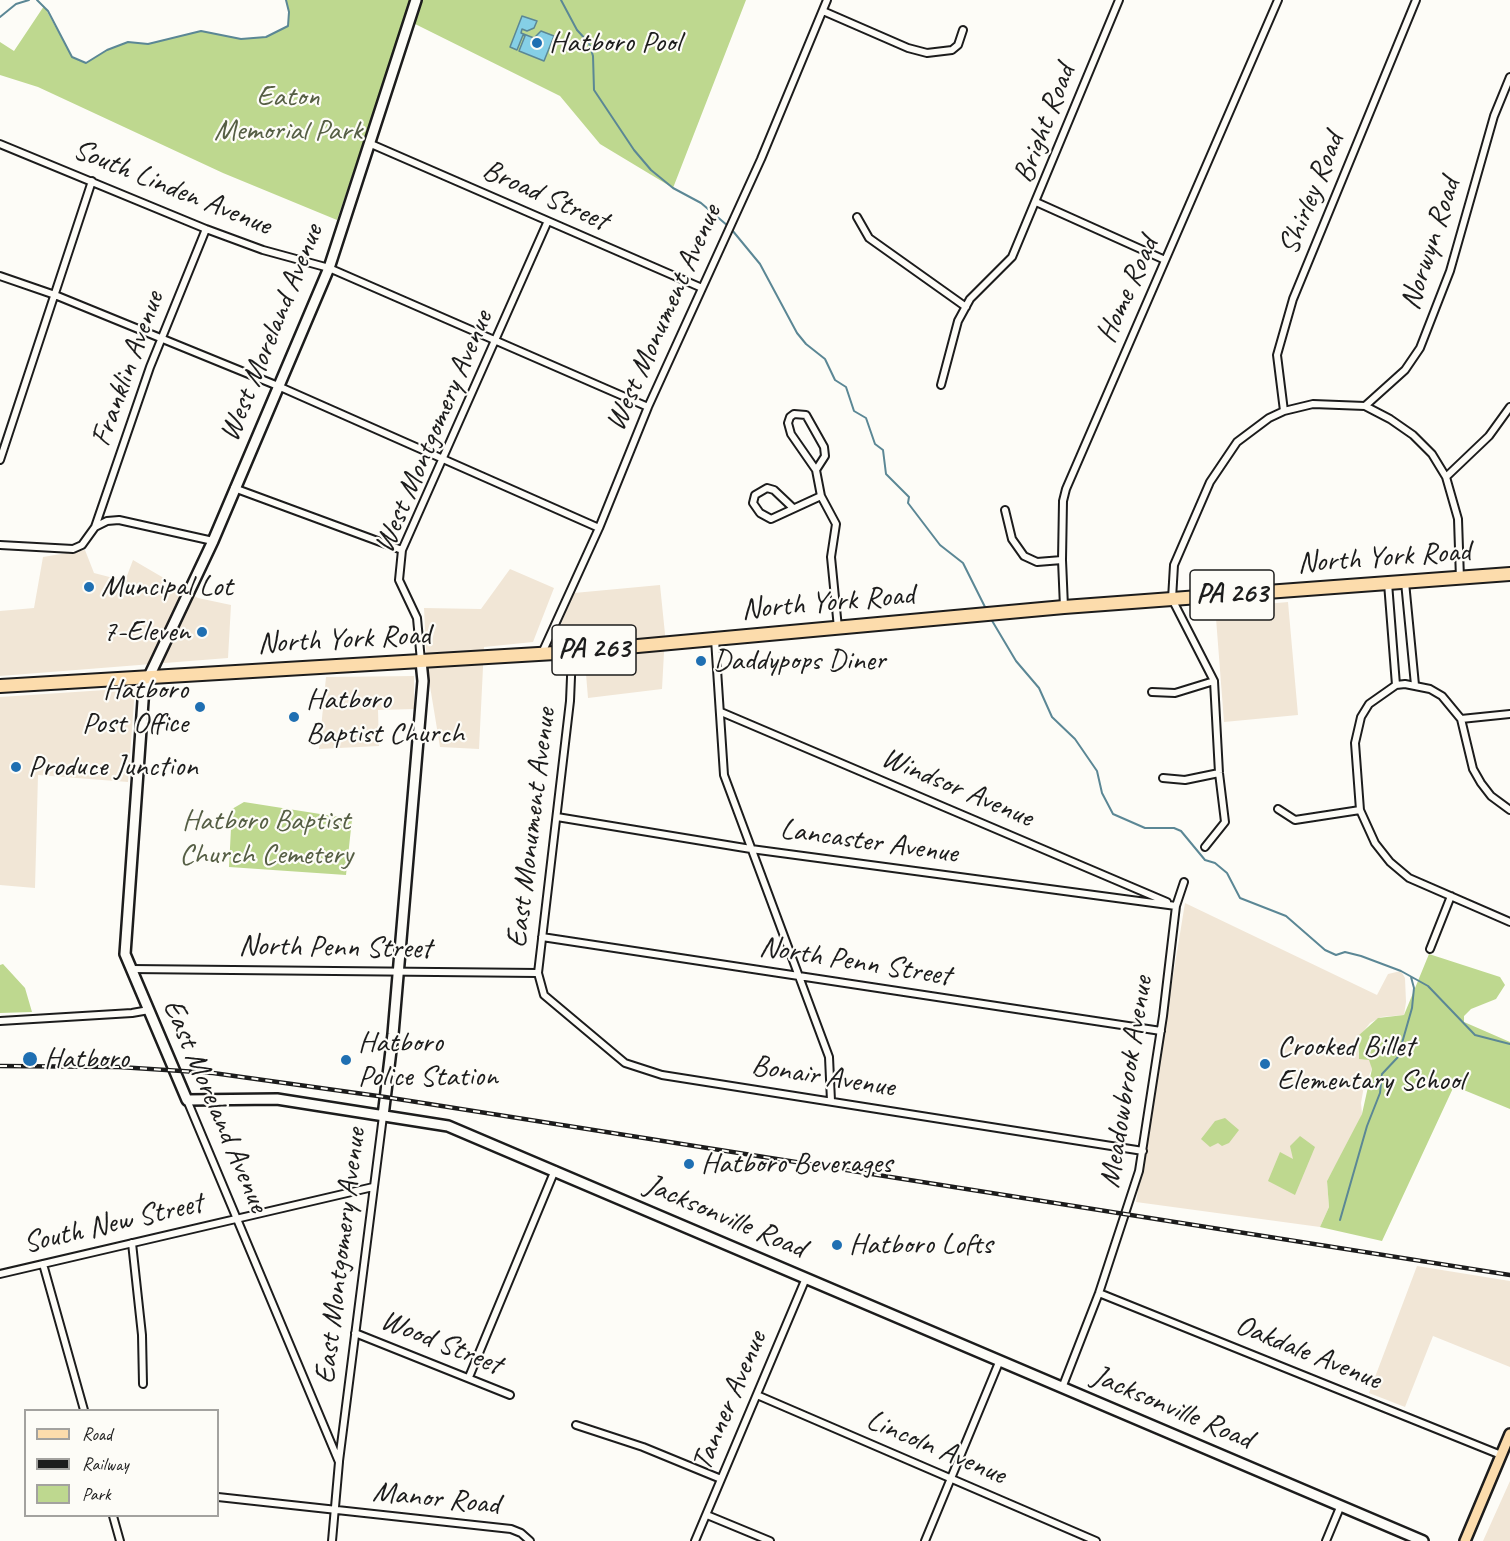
<!DOCTYPE html>
<html>
<head>
<meta charset="utf-8">
<style>
	body { margin:0 }
	#map { position:relative; width:1510px; height:1541px; overflow:hidden; background:#fdfcf7; font-family:Caveat,sans-serif }
	canvas { display:block }
	.legend { position:absolute; left:24px; top:1409px; width:195px; height:108px; box-sizing:border-box; background:#fdfcf7; border:2px solid #a3a29f; margin:0; padding:8px 10px; list-style:none; font-size:18px; color:#1c1c1c }
	.legend li { display:flex; align-items:center; gap:12px; height:30px }
	.legend b { width:30px; border:2px solid #a3a29f }
</style>
</head>
<body>
<div id="map">
<canvas width="1510" height="1541"></canvas>
<ul class="legend">
<li><b style="height:8px;background:#fcdcac"></b>Road</li>
<li><b style="height:8px;background:#1c1c1c"></b>Railway</li>
<li><b style="height:16px;background:#bed88f"></b>Park</li>
</ul>
</div>
<script>
const context = document.querySelector('canvas').getContext('2d');
context.lineJoin = 'round';
function fill(path, color) {
  context.fillStyle = color;
  context.fill(path, 'evenodd');
}
function shape(rows) {
  const path = new Path2D();
  for (const r of rows) {
    path.moveTo(r[0], r[1]);
    for (let i = 2; i < r.length; i += 2) path.lineTo(r[i], r[i + 1]);
  }
  return path;
}
function strokePath(path, color, width, dash) {
  context.strokeStyle = color;
  context.lineWidth = width;
  context.lineCap = dash ? 'butt' : 'round';
  context.setLineDash(dash || []);
  context.stroke(path);
}
function label(font, color, halo, rows, align = 'center') {
  context.font = font + ' Caveat,sans-serif';
  context.lineWidth = 4.5;
  context.setLineDash([]);
  context.textBaseline = 'middle';
  context.strokeStyle = halo;
  context.fillStyle = color;
  for (const [text, x, y, turn = 0] of rows) {
    context.save();
    context.translate(x, y);
    context.rotate((+turn || 0) * Math.PI / 180);
    context.textAlign = isNaN(turn) ? turn : align;
    if (halo) context.strokeText(text, 0, 0);
    context.fillText(text, 0, 0);
    context.restore();
  }
}
const built = shape([
	[85,550,94,573,125,581,133,560,198,598,231,605,228,658,0,676,0,611,34,608,43,557],
	[510,569,554,588,533,642,484,647,479,749,440,747,427,668,424,608,481,609],
	[660,585,665,634,662,689,588,698,585,662,556,636,574,593],
	[1288,602,1298,715,1224,722,1216,618,1222,618,1221,608],
	[414,676,414,709,378,710,379,746,319,749,326,677],
	[135,688,128,782,38,775,35,888,0,885,0,697],
	[1185,903,1377,995,1388,974,1401,971,1405,978,1406,1002,1404,1015,1381,1017,1370,1023,1356,1041,1359,1058,1370,1060,1372,1069,1364,1086,1361,1103,1362,1114,1357,1127,1327,1181,1329,1207,1320,1227,1136,1202],
	[1417,1266,1510,1281,1510,1367,1433,1336,1405,1407,1369,1393],
	[1510,1481,1510,1541,1483,1541]
]);
const green = shape([
	[286,0,746,0,673,188,600,144,560,96,405,19,337,220,223,173,38,87,0,75,0,42,14,51,44,6,72,57,86,63,107,50,128,42,148,44,201,31,241,39,266,37,288,26,289,12],
	[244,802,352,819,346,875,229,867,232,809],
	[1429,954,1500,977,1505,985,1496,999,1471,1009,1464,1016,1464,1022,1510,1042,1510,1109,1454,1086,1382,1241,1320,1227,1329,1207,1327,1181,1362,1114,1372,1069,1369,1060,1359,1059,1358,1036,1378,1018,1404,1015],
	[3,964,25,988,32,1012,0,1013,0,965],
	[1225,1118,1239,1130,1229,1143,1222,1146,1218,1143,1210,1147,1201,1139,1215,1121],
	[1300,1136,1315,1147,1295,1195,1268,1181,1280,1152,1293,1159,1290,1146]
]);
const water = shape([
	[522,16,537,21,534,28,527,31,522,29,521,33,534,38,541,31,554,36,544,61,519,51,525,36,523,35,517,50,510,47,522,16]
]);
const stream = shape([
	[37,0,48,11,72,57,86,63,107,50,128,42,148,44,201,31,241,39,266,37,288,26,289,12,286,0],
	[561,0,577,30,589,43,593,56,594,90,634,150,651,170,673,188,701,203,728,226],
	[0,17,16,4,29,0],
	[732,230,760,264,797,333,806,344,825,359,835,380,846,387,854,411,866,418,875,444,883,450,886,474,909,497,908,503,940,545,963,563,986,609],
	[991,619,1016,661,1039,688,1052,717,1075,739,1097,771,1102,793,1113,814,1145,828,1174,828,1181,831,1205,860,1215,863,1227,873,1240,898,1286,916,1325,950,1336,955,1345,952,1361,956,1401,971,1428,986,1475,1035,1510,1044],
	[1340,1220,1367,1126,1380,1093,1382,1074,1398,1057,1412,1008,1414,988,1411,977]
]);
const street = shape([
	[823,11,908,48,927,53,952,50,958,45,963,30],
	[0,144,206,229,263,250,329,268,648,407],
	[371,144,702,288],
	[1036,202,1165,260],
	[857,217,869,238,966,307],
	[0,276,55,295,278,386,599,528],
	[941,385,958,321,970,299,1012,257,1119,0],
	[1365,406,1405,370,1420,348,1450,271,1494,116,1510,77],
	[1284,411,1277,355,1293,299,1416,0],
	[0,460,92,181],
	[816,470,825,456,824,447,806,415,794,414,790,417,788,423,791,434,816,470,821,496,836,524,831,557,838,628],
	[1446,477,1489,436,1510,407],
	[234,488,402,550],
	[793,508,774,490,767,488,755,495,753,503,760,513,771,519,821,496],
	[1005,510,1012,539,1024,556,1037,562,1062,560],
	[95,527,150,367,206,229],
	[0,545,73,549,82,545,95,527,107,521,119,520,213,541],
	[1405,582,1415,685],
	[1388,583,1396,685],
	[1064,607,1062,560,1063,501,1066,489,1278,0],
	[715,639,724,775,829,1057,831,1101],
	[542,653,599,528,648,407,761,159,827,0],
	[572,653,570,701,538,973,544,995,625,1063,662,1075,1143,1151],
	[421,661,417,618,399,580,402,550,547,223],
	[1152,692,1175,693,1214,681],
	[721,712,1167,902],
	[1461,719,1510,714],
	[1163,778,1185,780,1219,773],
	[1278,809,1295,820,1360,810],
	[1510,810,1491,796,1481,783,1473,769,1461,719,1442,696,1430,689,1405,684,1396,685,1369,704,1361,717,1355,743,1360,810,1375,843,1390,862,1409,878,1510,922],
	[557,817,751,849,1176,906],
	[1205,847,1225,822,1219,773,1214,681,1172,599,1174,565,1210,482,1237,442,1269,418,1284,411,1313,404,1365,406,1390,419,1413,435,1432,454,1446,477,1458,519,1460,579],
	[542,937,1161,1031],
	[1430,949,1451,896],
	[131,969,538,973],
	[0,1021,132,1013,149,1010],
	[187,1100,339,1462,332,1541],
	[132,1243,142,1335,143,1384],
	[43,1264,84,1410],
	[0,1274,373,1187],
	[1099,1293,1501,1455],
	[355,1333,510,1395],
	[469,1377,555,1170],
	[1062,1388,1099,1293,1139,1171,1163,1016,1176,906,1184,882],
	[757,1395,1096,1541],
	[576,1425,643,1447,721,1479],
	[339,1461,383,1116],
	[218,1497,511,1529,521,1533,530,1541],
	[707,1515,770,1541],
	[113,1516,120,1541],
	[695,1541,806,1278],
	[925,1541,1000,1360],
	[1326,1541,1341,1505]
]);
const secondary = shape([
	[416,0,329,268,213,541,144,687,125,954,187,1100,277,1099,448,1126,1423,1541],
	[383,1116,393,1034,423,681,421,661]
]);
const primary = shape([
	[1465,1541,1510,1434]
]);
const highway = shape([
	[0,686,572,652,1064,607,1510,574]
]);
const rail = shape([
	[0,1066,119,1067,213,1073,385,1097,1510,1275]
]);
const markers = [
	[537,43,6,"#1f6fb2"],
	[89,587,6,"#1f6fb2"],
	[202,632,6,"#1f6fb2"],
	[701,661,6,"#1f6fb2"],
	[200,707,6,"#1f6fb2"],
	[294,717,6,"#1f6fb2"],
	[16,767,6,"#1f6fb2"],
	[30,1059,8,"#1f6fb2"],
	[346,1060,6,"#1f6fb2"],
	[1265,1064,6,"#1f6fb2"],
	[689,1164,6,"#1f6fb2"],
	[837,1245,6,"#1f6fb2"]
];
const shields = [
	[1232,595,84],
	[594,650,84]
];
const shieldNames = [
	["PA 263",1232,595],
	["PA 263",594,650]
];
const poiNames = [
	["Hatboro Pool",549,43],
	["Muncipal Lot",101,587],
	["7-Eleven",190,632,"right"],
	["Daddypops Diner",713,661],
	["Hatboro",188,690,"right"],
	["Post Office",188,724,"right"],
	["Hatboro",306,700],
	["Baptist Church",306,734],
	["Produce Junction",28,767],
	["Hatboro",358,1043],
	["Police Station",358,1077],
	["Crooked Billet",1277,1047],
	["Elementary School",1277,1081],
	["Hatboro",44,1059],
	["Hatboro Beverages",701,1164],
	["Hatboro Lofts",849,1245]
];
const parkNames = [
	["Eaton",288,97],
	["Memorial Park",288,131],
	["Hatboro Baptist",266,821],
	["Church Cemetery",266,855]
];
const streetNames = [
	["Bright Road",1045,124,-69],
	["South Linden Avenue",172,188,22],
	["Shirley Road",1312,194,-68],
	["Broad Street",545,196,24],
	["Norwyn Road",1431,244,-72],
	["Home Road",1128,290,-66],
	["West Monument Avenue",664,318,-66],
	["West Moreland Avenue",272,333,-68],
	["Franklin Avenue",128,369,-70],
	["West Montgomery Avenue",434,432,-67],
	["North York Road",1384,558,-4],
	["North York Road",828,603,-5],
	["North York Road",344,640,-3],
	["Windsor Avenue",957,788,23],
	["East Monument Avenue",532,828,-83],
	["Lancaster Avenue",869,842,8],
	["North Penn Street",335,948,1],
	["North Penn Street",855,962,9],
	["Bonair Avenue",823,1077,9],
	["Meadowbrook Avenue",1127,1082,-81],
	["East Moreland Avenue",215,1106,67],
	["Jacksonville Road",725,1217,23],
	["South New Street",113,1224,-13],
	["East Montgomery Avenue",341,1256,-83],
	["Wood Street",441,1343,22],
	["Oakdale Avenue",1308,1353,22],
	["Tanner Avenue",730,1401,-67],
	["Jacksonville Road",1172,1408,23],
	["Lincoln Avenue",936,1448,23],
	["Manor Road",436,1499,6]
];
fill(built, '#f1e6d6');
fill(green, '#bed88f');
fill(water, '#85cfe6');
strokePath(water, '#5b8795', 1.5);
strokePath(stream, '#5b8795', 2);
strokePath(street, '#1c1c1c', 10);
strokePath(secondary, '#1c1c1c', 14);
strokePath(primary, '#1c1c1c', 14);
strokePath(highway, '#1c1c1c', 16);
strokePath(street, '#fdfcf7', 6);
strokePath(secondary, '#fdfcf7', 9);
strokePath(primary, '#fcdcac', 9);
strokePath(highway, '#fcdcac', 12);
strokePath(rail, '#1c1c1c', 4.5);
strokePath(rail, '#fdfcf7', 2, [7]);
for (const [x, y, r, color] of markers) {
  const dot = new Path2D();
  dot.arc(x, y, r, 0, 2 * Math.PI);
  context.fillStyle = color;
  context.fill(dot);
  strokePath(dot, '#fdfcf7', 2);
}
for (const [x, y, w] of shields) {
  const box = new Path2D();
  box.roundRect(x - w / 2, y - 25, w, 50, 4.5);
  context.fillStyle = '#fdfcf7';
  context.fill(box);
  strokePath(box, '#1c1c1c', 1.5);
}
label('bold 28px', '#1c1c1c', null, shieldNames);
label('30px', '#1c1c1c', '#fdfcf7', poiNames, 'left');
label('30px', '#555e44', '#fdfcf7', parkNames);
label('30px', '#1c1c1c', '#fdfcf7', streetNames);
</script>
</body>
</html>
